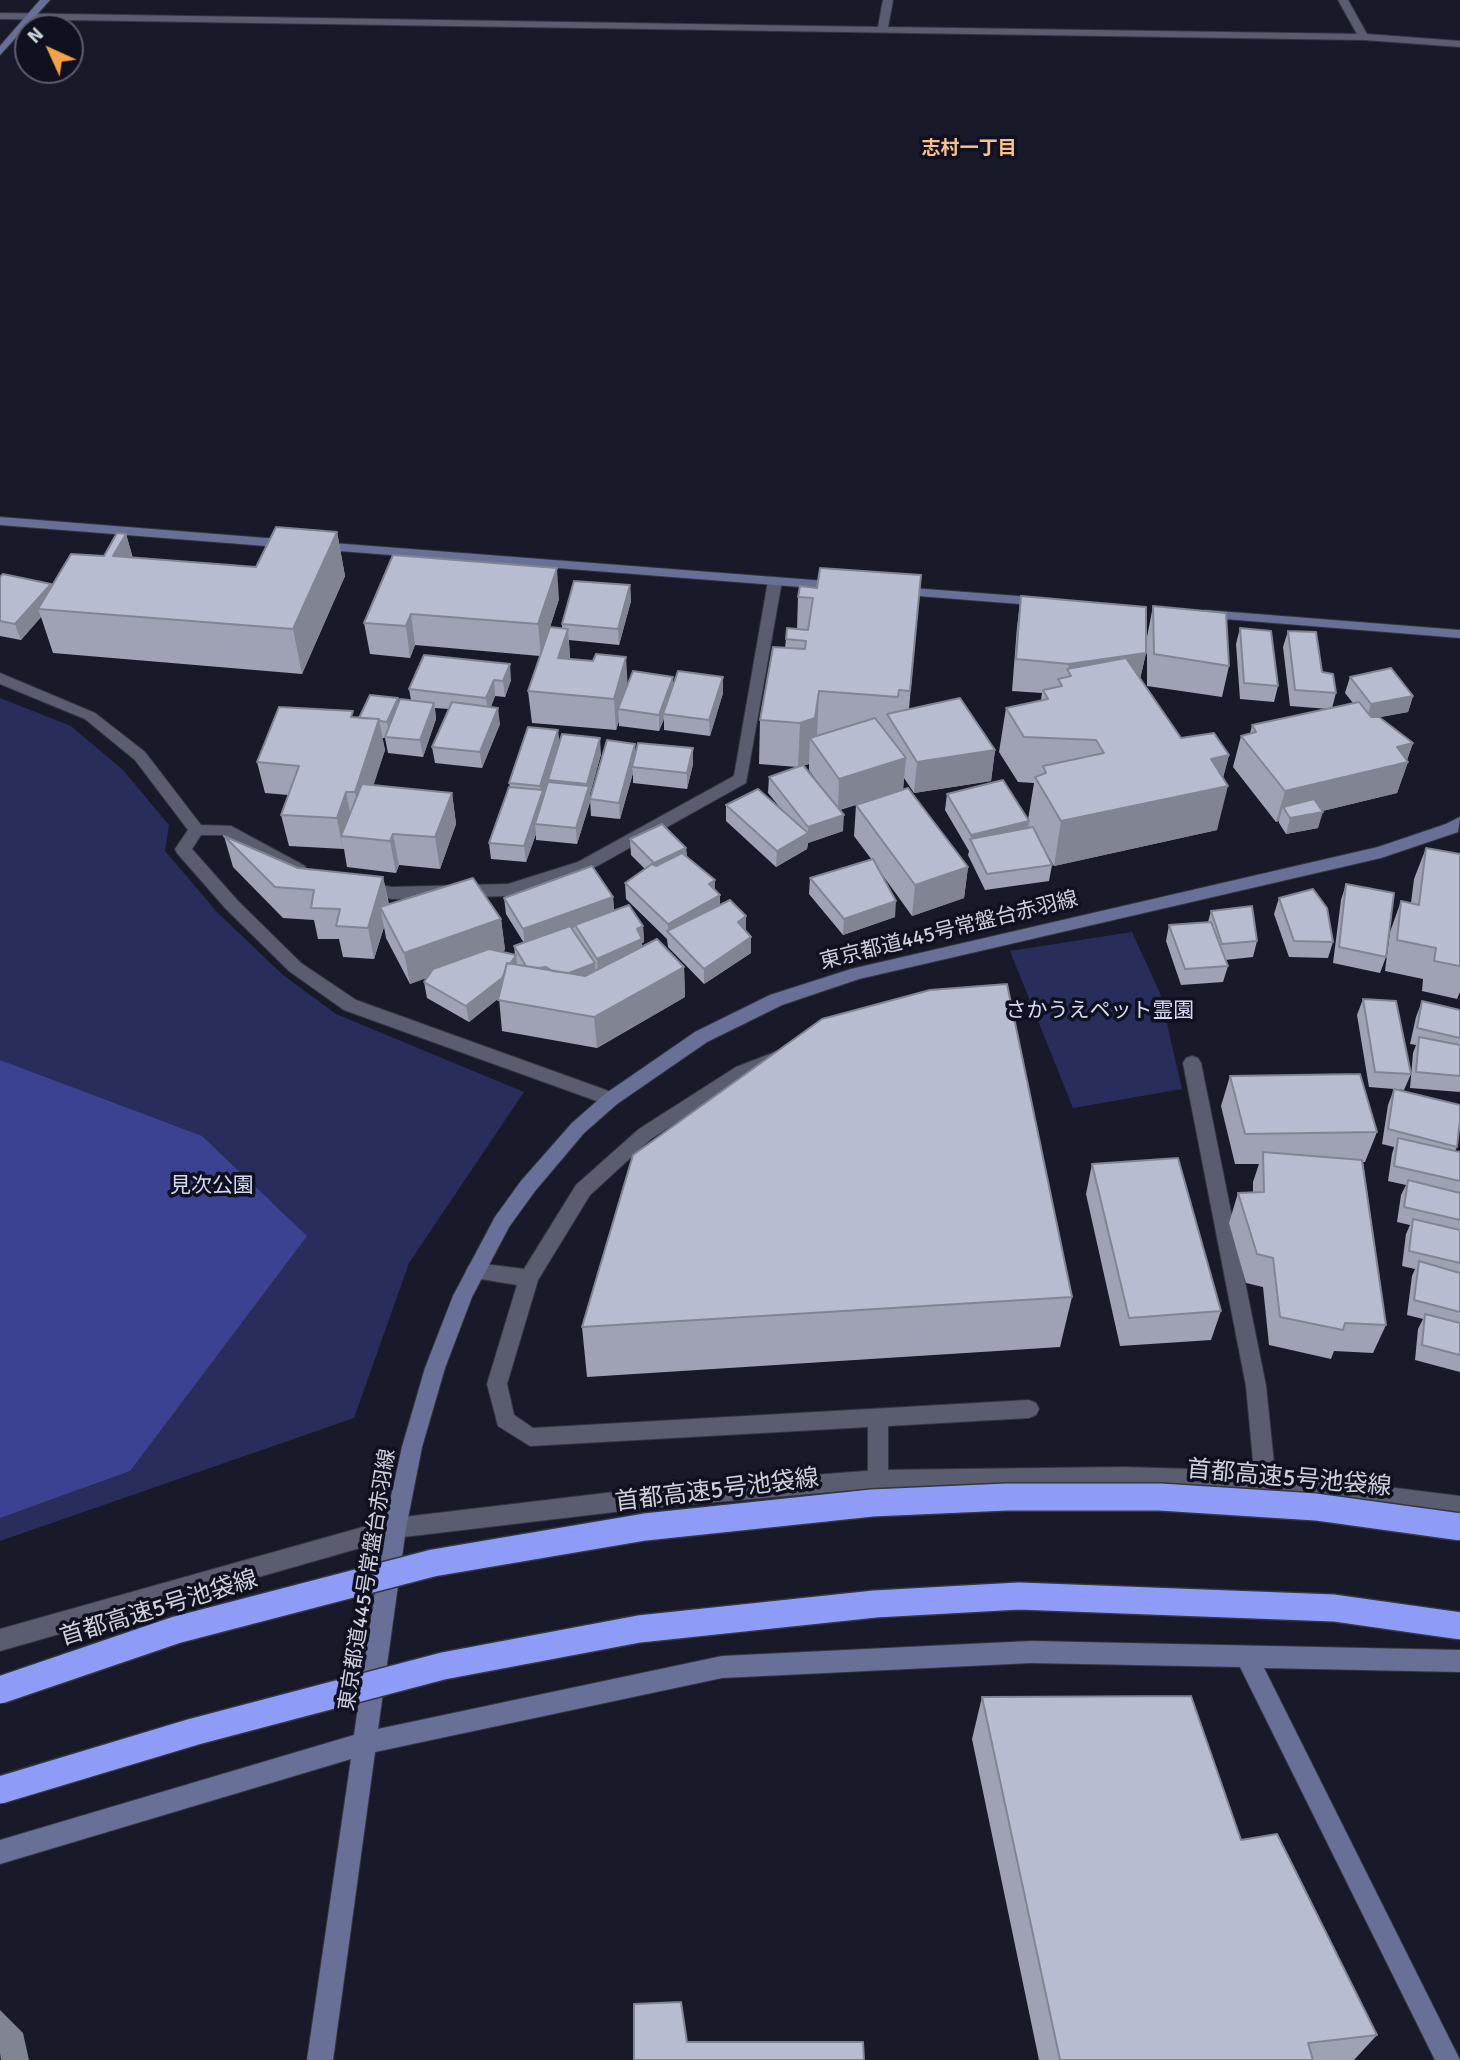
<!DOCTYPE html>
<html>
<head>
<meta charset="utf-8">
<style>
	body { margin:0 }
	#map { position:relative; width:1460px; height:2060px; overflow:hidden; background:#181a2a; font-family:Signika,sans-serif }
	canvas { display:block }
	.north { position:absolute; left:14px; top:14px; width:70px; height:70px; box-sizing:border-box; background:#0f1120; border:2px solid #5b5d6b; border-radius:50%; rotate:315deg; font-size:19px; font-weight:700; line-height:28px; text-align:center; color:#ced0db }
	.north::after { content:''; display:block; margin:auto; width:24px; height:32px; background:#f5a345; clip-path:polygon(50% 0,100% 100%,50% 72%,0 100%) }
</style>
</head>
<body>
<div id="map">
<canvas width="1460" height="2060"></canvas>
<div class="north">N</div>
</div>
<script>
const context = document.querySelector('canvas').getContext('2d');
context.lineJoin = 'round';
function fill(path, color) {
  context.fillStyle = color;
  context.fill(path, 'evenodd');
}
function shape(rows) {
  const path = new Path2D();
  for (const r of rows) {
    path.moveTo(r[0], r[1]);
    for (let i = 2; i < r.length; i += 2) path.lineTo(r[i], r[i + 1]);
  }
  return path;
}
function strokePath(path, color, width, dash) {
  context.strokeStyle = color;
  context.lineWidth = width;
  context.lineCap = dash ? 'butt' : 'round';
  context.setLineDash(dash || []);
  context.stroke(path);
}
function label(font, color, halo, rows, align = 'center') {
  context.font = font + ' Signika,"Noto Sans JP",sans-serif';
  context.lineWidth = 7;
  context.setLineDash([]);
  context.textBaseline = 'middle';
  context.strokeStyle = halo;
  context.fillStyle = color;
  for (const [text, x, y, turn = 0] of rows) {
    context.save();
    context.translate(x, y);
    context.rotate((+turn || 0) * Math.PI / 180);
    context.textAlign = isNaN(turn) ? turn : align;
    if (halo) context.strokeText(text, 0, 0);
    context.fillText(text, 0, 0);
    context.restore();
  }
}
const green = shape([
	[0,698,71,726,123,770,169,825,165,851,218,913,283,975,336,1014,524,1092,409,1263,354,1418,0,1541],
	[1132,932,1160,993,1182,1089,1073,1108,1010,951]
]);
const water = shape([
	[0,1060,202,1136,307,1236,130,1471,0,1518]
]);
const lane = shape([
	[780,1050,786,1052,789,1057,786,1062,748,1077,651,1139,590,1195,538,1280,507,1384,514,1415,533,1428,1029,1400,1036,1403,1039,1409,1036,1415,1029,1418,888,1426,888,1479,885,1486,878,1488,871,1486,868,1479,868,1427,530,1446,498,1426,487,1384,517,1285,469,1277,466,1271,469,1265,476,1263,524,1269,576,1185,639,1129,736,1067,780,1050]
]);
const street = shape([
	[883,0,893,0,888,27,1357,34,1338,0,1348,0,1367,34,1460,41,1460,47,1364,40,0,19,0,13,878,27,883,0],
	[775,577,782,581,746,783,590,870,508,896,392,899,357,892,355,888,363,882,392,887,508,884,578,862,734,776,768,581,775,577],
	[0,673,95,713,145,752,201,825,231,826,305,866,307,870,305,874,293,874,222,835,201,835,192,849,238,901,301,963,356,1000,617,1094,620,1099,617,1104,605,1104,344,1010,289,971,226,909,177,853,175,849,188,830,135,760,85,719,0,684,0,673],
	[1192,1056,1198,1058,1201,1063,1266,1386,1275,1473,1460,1496,1460,1516,1265,1491,1125,1485,878,1488,648,1508,395,1538,0,1651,0,1629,395,1518,648,1488,878,1470,1125,1467,1254,1471,1246,1386,1183,1063,1186,1058,1192,1056]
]);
const secondary = shape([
	[40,0,50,0,0,55,0,46,40,0],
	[0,517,291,540,298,544,291,548,0,525,0,517],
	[319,542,839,582,846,586,839,590,314,549,312,546,319,542],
	[898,587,1045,598,1052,602,1045,606,893,594,893,588,898,587],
	[1205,610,1460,630,1460,638,1200,617,1198,614,1205,610],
	[1460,817,1458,832,1381,858,859,979,782,1005,707,1042,617,1104,584,1133,535,1191,509,1227,472,1297,445,1368,422,1447,406,1528,378,1729,722,1656,1031,1641,1460,1650,1460,1672,1264,1668,1460,2060,1435,2060,1240,1667,1031,1663,722,1678,375,1752,333,2060,307,2060,351,1759,0,1864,0,1840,354,1735,384,1528,402,1447,425,1368,453,1296,495,1217,521,1181,572,1123,605,1094,695,1032,770,995,851,969,1378,847,1446,824,1460,817]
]);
const highwayBridge = shape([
	[0,1690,176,1630,433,1563,645,1527,872,1503,1007,1497,1160,1497,1316,1507,1460,1527],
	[0,1790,193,1732,443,1666,639,1629,875,1604,1019,1596,1334,1608,1460,1626]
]);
const wall = shape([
	[337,532,345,576,302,674,53,653,41,617,21,640,0,636,0,577,51,584,52,587,104,556,126,534,133,558,256,567],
	[393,555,559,599,550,627,562,628,562,624,630,585,631,601,619,645,569,640,570,659,628,684,673,677,673,685,723,677,723,693,710,736,664,730,664,719,659,731,619,726,619,721,616,730,532,723,528,691,540,656,415,645,410,658,370,654,364,623],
	[921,575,909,709,995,750,991,781,914,793,904,778,903,790,840,810,843,831,808,843,807,849,776,867,726,821,726,805,782,810,768,793,769,777,797,767,759,764,760,720,785,648,786,639,797,629,798,597,817,588],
	[809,764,809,770,821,787,803,766],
	[1021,596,1146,653,1140,679,1181,738,1229,755,1223,778,1217,830,1054,866,1042,845,1052,865,1049,881,985,890,968,855,969,851,945,810,947,794,1028,820,1034,783,1018,782,999,752,1006,708,1041,700,1042,693,1012,691,1017,627],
	[1153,606,1229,666,1222,697,1147,686,1147,637],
	[1240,628,1278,686,1274,702,1240,699,1236,644],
	[1288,631,1322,672,1336,693,1332,708,1353,703,1345,693,1350,677,1413,696,1408,712,1379,717,1413,743,1407,760,1408,762,1397,793,1322,811,1318,828,1286,834,1279,823,1279,821,1276,822,1233,767,1241,736,1250,734,1252,725,1329,709,1290,706,1283,647],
	[424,655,511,680,505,697,495,696,491,707,500,724,482,768,435,763,432,747,449,709,435,708,436,719,423,757,388,753,385,738,382,738,385,750,373,785,452,793,456,824,440,869,399,865,396,873,347,867,344,849,289,846,281,815,288,795,265,793,257,762,355,717,359,718,411,700,409,689],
	[559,744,601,754,590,794,590,802,577,844,536,840,536,834,526,862,491,859,489,843,510,787,509,783],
	[636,753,693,764,687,789,633,783,633,773,620,819,591,816,590,799],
	[856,805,968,867,964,898,912,916,881,873,895,917,843,935,809,894,810,878,872,860,854,836],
	[224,836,298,868,383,877,389,904,501,919,505,950,501,952,515,955,514,946,524,943,506,914,504,898,613,897,614,910,643,926,644,942,642,943,642,947,684,967,685,997,597,1048,502,1031,499,998,469,1022,427,998,424,982,426,978,410,984,386,938,384,927,374,959,343,957,339,939,318,939,314,920,283,918,233,867],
	[630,839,686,848,687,856,720,895,720,905,751,937,751,953,704,984,668,947,667,939,626,899,625,883,645,869,631,855],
	[1426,848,1460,854,1460,992,1457,999,1422,991,1423,979,1385,971,1390,932,1401,901,1411,903,1414,879],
	[1346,884,1386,957,1380,973,1333,963,1341,900],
	[1279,898,1333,942,1328,958,1289,957,1274,914],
	[1211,911,1257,941,1253,957,1225,960,1228,966,1223,982,1181,985,1166,941,1169,925,1208,922],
	[1363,999,1411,1074,1404,1090,1395,1089,1457,1147,1455,1151,1460,1152,1460,1372,1415,1360,1418,1329,1423,1319,1407,1315,1412,1276,1415,1269,1402,1266,1406,1234,1410,1225,1397,1222,1401,1195,1406,1185,1388,1181,1392,1154,1394,1147,1382,1144,1388,1105,1394,1089,1369,1087,1357,1015],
	[1422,1001,1460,1010,1460,1092,1410,1088,1413,1053,1416,1045,1410,1044,1416,1017],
	[1230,1076,1377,1132,1365,1162,1363,1162,1386,1325,1373,1353,1334,1351,1331,1359,1269,1345,1263,1287,1246,1283,1229,1223,1238,1193,1253,1193,1253,1182,1259,1164,1235,1164,1221,1106],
	[1092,1164,1221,1311,1211,1340,1120,1346,1086,1194],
	[1072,1297,1060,1347,587,1377,582,1327],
	[982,1697,1241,1840,1377,2035,1354,2060,1039,2060,972,1739]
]);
const shadedWall = shape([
	[337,532,345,576,302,674,293,629],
	[126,534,138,578,113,556],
	[557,568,559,599,541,656,538,624],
	[51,584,56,600,38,609,41,617,21,640,15,624],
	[630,585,631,601,619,645,618,629],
	[411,614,415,645,410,658,406,626],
	[568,629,570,660,558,658],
	[1146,653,1139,684,1071,676,1068,671,1069,664],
	[626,657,628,689,618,709,619,721,616,730,614,699],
	[510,664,511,680,505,697,503,681],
	[673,677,673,693,663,714,664,719,659,731,659,715],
	[723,677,723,693,710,736,709,720],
	[494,680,495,696,488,714,486,698],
	[819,691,817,736,810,738,809,764,798,767,800,723],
	[1413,696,1408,712,1366,720,1371,704],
	[398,698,400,714,390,738,387,722],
	[434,703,436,719,423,757,420,740],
	[498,708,500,724,482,768,480,752],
	[379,719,385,750,361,824,355,792],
	[558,730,560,746,548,780,548,782,535,824,536,834,526,862,524,846,541,796,540,786],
	[600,738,601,754,590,794,590,802,577,844,576,828,587,792,587,784],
	[1413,743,1406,763,1408,762,1397,793,1298,817,1323,812,1318,828,1286,834,1290,818,1283,807,1279,821,1276,822,1285,791,1397,747],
	[635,744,636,760,632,767,633,773,620,819,619,803],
	[693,748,693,764,687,789,687,773],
	[995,750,991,781,914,793,917,762],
	[1229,755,1220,787,1228,786,1217,830,1054,866,1061,821,1211,759],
	[906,758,903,790,838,810,839,779],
	[346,792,352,823,341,836,343,850,337,818],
	[452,793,456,824,440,869,435,837],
	[844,815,843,831,808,843,807,849,776,867,777,851,808,833,808,827],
	[1029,821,1027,837,971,839,971,835],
	[393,834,399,865,396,873,390,841],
	[686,848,687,864,654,879,654,863],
	[968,867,964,898,912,916,915,885],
	[383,877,389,908,380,907,384,927,374,959,368,928],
	[715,880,715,896,709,884],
	[720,895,720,911,668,932,668,924],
	[613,897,614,913,575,925,575,927,525,945,523,929],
	[896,901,895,917,843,935,844,919],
	[746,916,746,932,738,922],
	[501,919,505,950,410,984,404,953],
	[643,926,644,942,642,943,643,955,598,975,597,959,637,929],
	[751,937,751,953,704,984,704,969],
	[516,955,518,971,504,994,469,1022,466,1006],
	[595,963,596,979,562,976],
	[684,967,685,997,597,1048,594,1017],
	[0,2010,23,2033,29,2060,1,2060,0,2053]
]);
const building = shape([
	[276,527,337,532,293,629,38,609,71,554,104,556,117,533,126,534,113,556,256,567,276,527],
	[393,555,557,568,538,624,411,614,406,626,364,623,393,555],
	[820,568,921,575,910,691,899,690,898,697,819,691,815,718,800,723,760,720,773,647,805,649,806,641,786,639,787,628,808,630,813,598,798,597,800,586,817,588,820,568],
	[3,574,51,584,15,624,0,621,0,577,3,574],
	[574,581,630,585,618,629,562,624,574,581],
	[1021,596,1146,607,1146,653,1069,664,1016,659,1021,596],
	[1153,606,1226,613,1229,666,1154,654,1153,606],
	[550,627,568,629,558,658,593,661,596,654,626,657,614,699,528,691,550,627],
	[1240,628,1271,631,1278,686,1244,683,1240,628],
	[1288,631,1316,632,1322,672,1333,674,1336,693,1295,690,1288,631],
	[424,655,510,664,503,681,494,680,486,698,409,689,424,655],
	[1126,658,1181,738,1214,733,1229,755,1211,759,1228,786,1061,821,1035,777,1046,773,1043,766,1104,753,1096,740,1024,737,1006,708,1048,699,1043,690,1062,686,1058,679,1071,676,1067,669,1126,658],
	[1391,668,1413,696,1371,704,1350,677,1391,668],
	[633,671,673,677,659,715,618,709,633,671],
	[678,671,723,677,709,720,663,714,678,671],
	[370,695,398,698,387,722,380,721,379,719,359,718,370,695],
	[960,698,995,750,917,762,887,714,960,698],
	[400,699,434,703,420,740,385,737,400,699],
	[452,702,498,708,480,752,432,747,452,702],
	[1359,702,1371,717,1379,717,1413,743,1397,747,1408,762,1285,791,1241,736,1256,732,1252,725,1359,702],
	[279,707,353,711,351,717,379,719,355,792,346,792,337,818,281,815,299,766,257,762,279,707],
	[875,718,906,758,839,779,810,738,875,718],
	[528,727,558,730,540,786,509,783,528,727],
	[562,734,600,738,587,784,548,780,562,734],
	[607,740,635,744,619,803,590,799,607,740],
	[638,743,693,748,687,773,632,767,638,743],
	[803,765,844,815,808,827,769,777,803,765],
	[1003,780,1029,821,971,835,947,794,1003,780],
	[548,782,589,786,576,828,535,824,548,782],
	[362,784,452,793,435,837,393,834,390,841,341,836,362,784],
	[509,787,543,790,524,846,489,843,509,787],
	[908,788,968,867,915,885,856,805,908,788],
	[758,789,808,833,777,851,726,805,758,789],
	[1314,799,1323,812,1290,818,1283,807,1314,799],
	[662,824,686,848,654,863,630,839,662,824],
	[1033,827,1052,865,987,874,970,839,1033,827],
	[224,836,298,868,383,877,368,928,336,926,340,909,311,908,314,890,275,887,224,836],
	[1426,848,1460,854,1460,966,1434,961,1436,948,1397,940,1401,901,1419,905,1426,848],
	[682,853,715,880,709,884,720,895,668,924,625,883,652,864,656,866,682,853],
	[873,859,896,901,844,919,810,878,873,859],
	[592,866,613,897,523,929,504,898,592,866],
	[473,878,501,919,404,953,380,907,473,878],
	[1346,884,1394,893,1386,957,1339,947,1346,884],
	[1313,889,1327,908,1333,942,1294,941,1279,898,1313,889],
	[730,900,746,916,738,922,751,937,704,969,667,931,730,900],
	[629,905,643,926,637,929,642,939,597,959,575,925,629,905],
	[1252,906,1257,941,1222,944,1211,911,1252,906],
	[1211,922,1228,966,1185,969,1169,925,1211,922],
	[570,926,595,963,569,973,552,971,546,967,539,968,526,966,514,946,570,926],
	[657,939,684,967,594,1017,498,1000,507,963,585,976,657,939],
	[489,949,516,955,510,964,507,963,504,974,502,978,466,1006,424,982,433,969,489,949],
	[1007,984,1072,1297,582,1327,633,1155,822,1019,930,990,1007,984],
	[1363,999,1396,1001,1411,1074,1375,1072,1363,999],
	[1422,1001,1460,1010,1460,1038,1417,1028,1422,1001],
	[1419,1037,1460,1045,1460,1076,1416,1072,1419,1037],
	[1360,1074,1377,1132,1245,1134,1230,1076,1360,1074],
	[1394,1089,1460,1105,1460,1120,1457,1147,1388,1129,1394,1089],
	[1398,1138,1460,1152,1460,1181,1394,1166,1398,1138],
	[1263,1152,1362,1160,1386,1325,1345,1323,1343,1330,1280,1317,1273,1258,1257,1254,1238,1193,1264,1192,1263,1152],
	[1178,1158,1221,1311,1129,1318,1092,1164,1178,1158],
	[1408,1180,1460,1193,1460,1220,1404,1207,1408,1180],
	[1413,1219,1460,1230,1460,1263,1409,1251,1413,1219],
	[1419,1261,1460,1273,1460,1312,1414,1300,1419,1261],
	[1425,1314,1460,1323,1460,1355,1422,1345,1425,1314],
	[1191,1696,1241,1840,1277,1834,1377,2035,1308,2043,1313,2060,1060,2060,982,1697,1191,1696],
	[681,2002,687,2042,863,2042,864,2060,634,2060,634,2004,681,2002]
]);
const farNeighbourhoodnames = [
	["志村一丁目",969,149]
];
const streetNames = [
	["東京都道445号常盤台赤羽線",949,931,-14],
	["東京都道445号常盤台赤羽線",368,1580,-81]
];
const parkNames = [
	["さかうえペット霊園",1100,1011],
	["見次公園",212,1186]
];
const nearStreetnames = [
	["首都高速5号池袋線",1289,1479,5],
	["首都高速5号池袋線",717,1491,-7],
	["首都高速5号池袋線",159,1609,-17]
];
fill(green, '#282d5b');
fill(water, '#3c4291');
strokePath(lane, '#343642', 2);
strokePath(street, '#343642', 2);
strokePath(secondary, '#343642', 2);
fill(lane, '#595d6f');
fill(street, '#595d6f');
fill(secondary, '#697098');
strokePath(highwayBridge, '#343642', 30, []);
strokePath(highwayBridge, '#8e9cf8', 27);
fill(wall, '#9ea2b4');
fill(shadedWall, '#818492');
fill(building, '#b8bcd1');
strokePath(building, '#818492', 2);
label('bold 19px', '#fac086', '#0f1120', farNeighbourhoodnames);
label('21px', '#ced0db', '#0f1120', streetNames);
label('21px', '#d5daf1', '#0f1120', parkNames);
label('24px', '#ced0db', '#0f1120', nearStreetnames);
</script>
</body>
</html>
